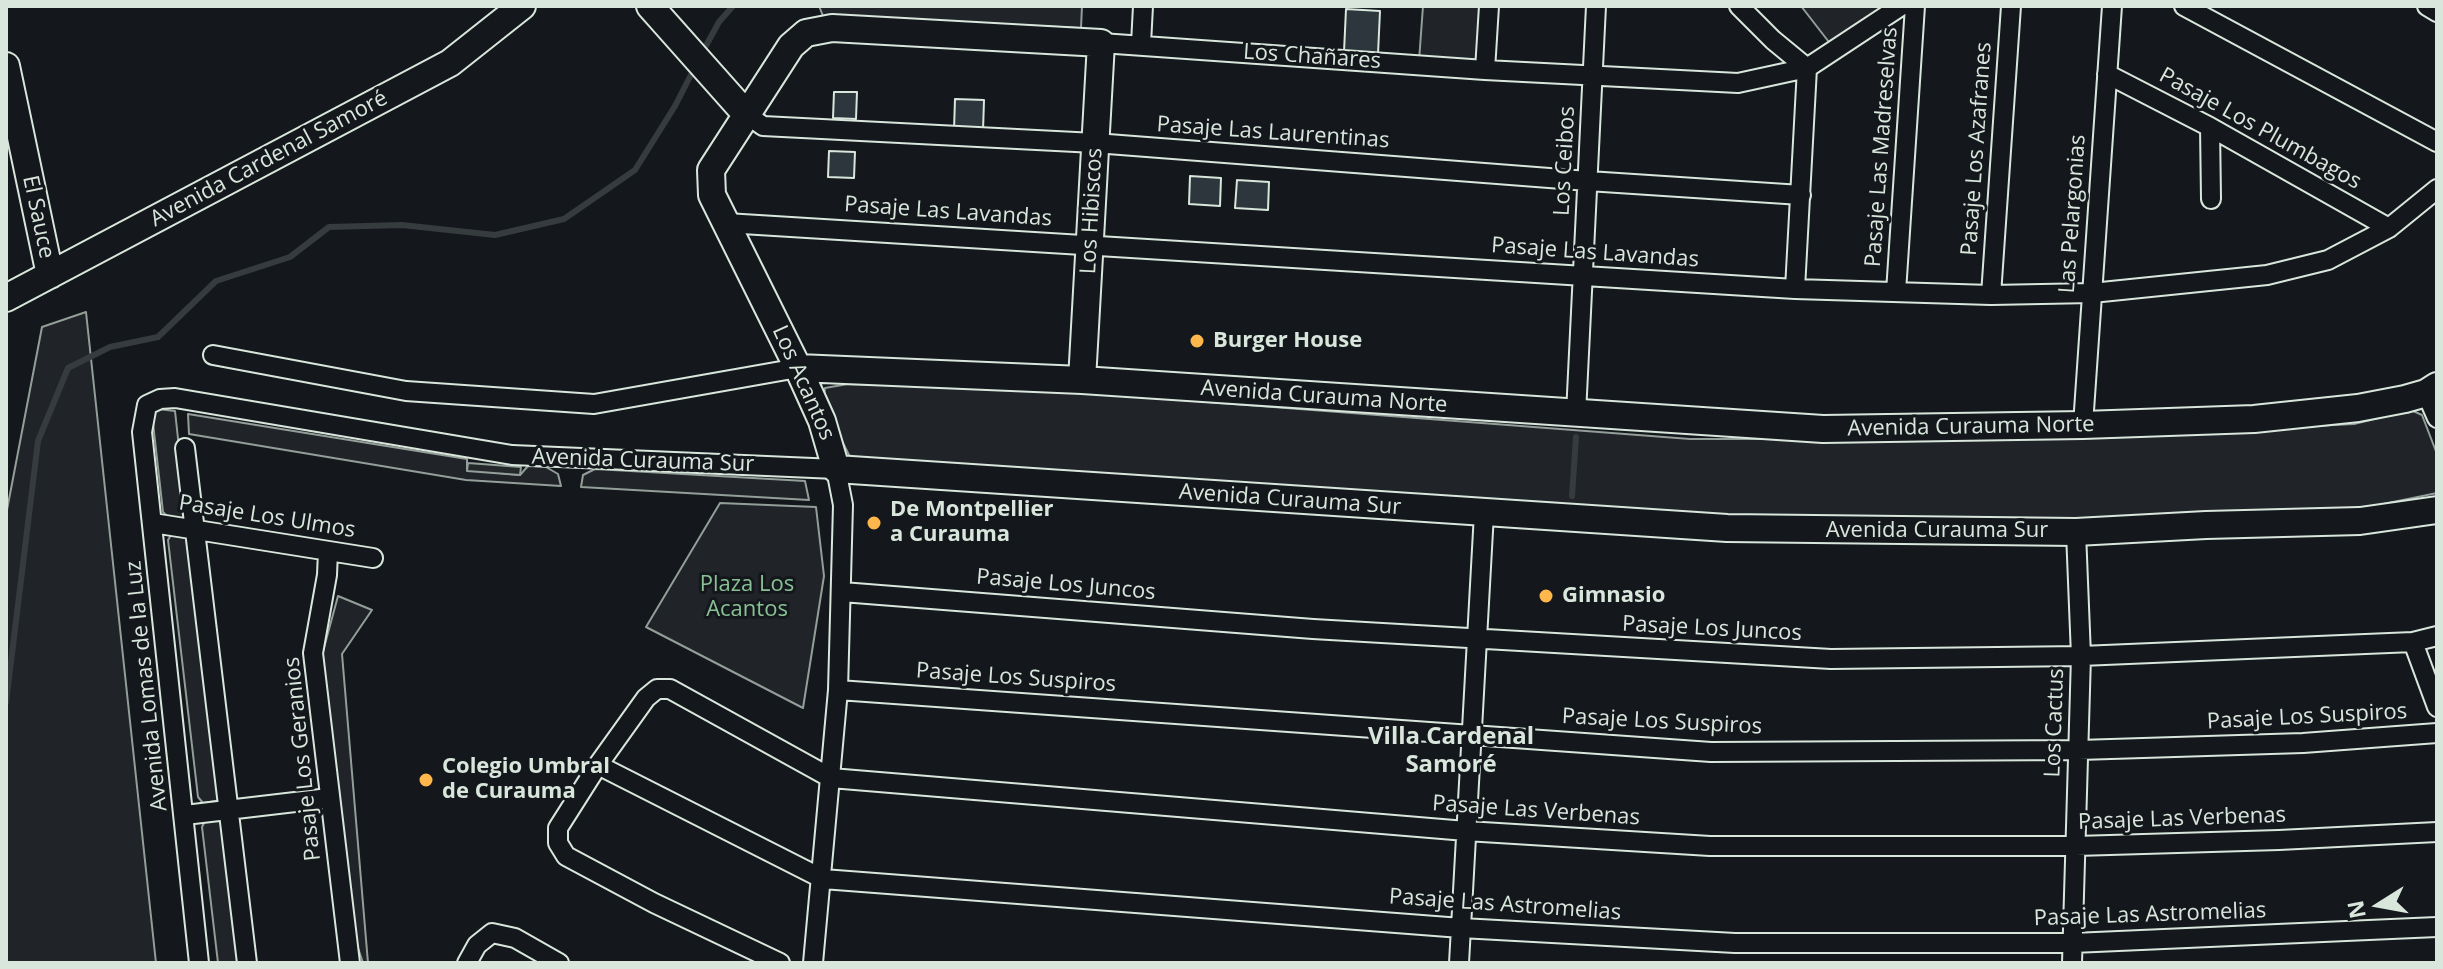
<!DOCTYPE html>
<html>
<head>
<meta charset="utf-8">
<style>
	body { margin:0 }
	#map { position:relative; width:2443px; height:969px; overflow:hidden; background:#14181c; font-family:"Open Sans",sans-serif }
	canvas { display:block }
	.frame { position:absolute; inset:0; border:8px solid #d8e6dc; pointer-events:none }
	.north { position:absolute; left:2339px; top:865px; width:80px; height:80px; -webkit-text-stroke:6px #14181c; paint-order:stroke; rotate:259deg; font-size:22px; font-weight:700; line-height:32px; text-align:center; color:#d8e6dc }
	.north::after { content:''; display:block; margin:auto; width:28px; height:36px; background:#d8e6dc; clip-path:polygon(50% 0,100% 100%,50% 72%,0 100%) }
</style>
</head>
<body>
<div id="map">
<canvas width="2443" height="969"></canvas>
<div class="frame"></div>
<div class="north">N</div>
</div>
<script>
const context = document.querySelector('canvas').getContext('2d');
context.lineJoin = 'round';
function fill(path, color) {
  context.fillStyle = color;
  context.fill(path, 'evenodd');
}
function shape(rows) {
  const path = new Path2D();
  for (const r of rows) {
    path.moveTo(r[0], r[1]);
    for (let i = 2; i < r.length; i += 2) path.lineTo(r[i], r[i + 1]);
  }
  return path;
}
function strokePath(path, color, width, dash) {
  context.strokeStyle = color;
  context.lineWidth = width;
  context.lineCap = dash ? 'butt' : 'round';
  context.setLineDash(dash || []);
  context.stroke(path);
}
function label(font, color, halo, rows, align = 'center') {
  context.font = font + ' "Open Sans",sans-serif';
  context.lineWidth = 6;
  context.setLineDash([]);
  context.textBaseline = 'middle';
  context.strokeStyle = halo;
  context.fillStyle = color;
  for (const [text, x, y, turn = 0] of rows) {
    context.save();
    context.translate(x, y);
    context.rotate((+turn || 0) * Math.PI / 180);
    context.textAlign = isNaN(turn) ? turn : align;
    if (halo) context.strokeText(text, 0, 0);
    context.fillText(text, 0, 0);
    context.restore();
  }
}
const green = shape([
	[819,6,1082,6,1081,28,823,16,819,6],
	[1423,6,1484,6,1480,65,1419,61,1423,6],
	[1801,6,1892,6,1832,46,1801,6],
	[86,312,156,963,6,963,6,515,42,327,86,312],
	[848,384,979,387,1143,397,1690,439,1971,439,2189,432,2354,424,2411,410,2422,415,2437,454,2437,493,2369,507,2243,514,1998,521,1705,516,854,459,849,455,823,403,825,388,848,384],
	[158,409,175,411,187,521,169,518,163,512,152,414,158,409],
	[188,414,467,459,467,470,520,475,528,466,546,467,558,474,561,486,466,480,189,434,188,414],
	[595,469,805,481,809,500,581,487,583,475,595,469],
	[720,503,816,507,824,576,803,708,646,627,720,503],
	[171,535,189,538,222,800,203,803,198,797,168,540,171,535],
	[338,596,372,610,342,654,368,963,363,963,354,936,322,655,338,596],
	[224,818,241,963,218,963,202,827,205,821,224,818]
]);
const parking = shape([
	[468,463,521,467,520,475,467,471,468,463]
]);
const stream = shape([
	[702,53,719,22,733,6],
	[1572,496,1576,437],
	[6,703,38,441,68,368,110,347,158,337,216,281,290,257,329,227,402,225,495,235,564,219,635,170,675,106,695,67]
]);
const building = shape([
	[1346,9,1380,11,1378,54,1344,52,1346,9],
	[834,92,857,92,856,119,833,118,834,92],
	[955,99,984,100,983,131,954,130,955,99],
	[829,151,855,152,854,178,828,177,829,151],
	[1190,176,1221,178,1220,206,1189,204,1190,176],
	[1237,180,1269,182,1268,210,1235,208,1237,180]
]);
const street = shape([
	[1739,6,1773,40,1807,68,1795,289],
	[2184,6,2437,142],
	[2427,6,2437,12],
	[1101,43,1485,70,1738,83,1807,68,1901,6],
	[1141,44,1143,6],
	[1485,70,1489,6],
	[2107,74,2210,127,2389,228],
	[746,114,763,126,1095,143,1588,181,1801,195],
	[2210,127,2211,199],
	[726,223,1795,289,1991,295,2092,293,2267,275,2328,260,2389,228,2437,189],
	[1896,292,1915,6],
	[1991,295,2011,6],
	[213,355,406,391,594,404,798,368],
	[2426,393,2437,418],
	[1576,414,1596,6],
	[2083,425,2112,6],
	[185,448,247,963],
	[153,523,373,558],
	[328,551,327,575,313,653,350,963],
	[842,592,1313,629,1831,659,2081,656,2413,642,2437,636],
	[2413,642,2437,707],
	[838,690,1711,752,2079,750,2303,743,2437,733],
	[598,765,823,879,1461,928,1735,943,2073,943,2437,927],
	[185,815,329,798],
	[199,963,142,432,147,405,160,399,175,398,512,455,836,469,843,505,838,690,813,963],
	[467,963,477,945,492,933,515,938,559,963],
	[780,963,654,903,566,856,558,843,558,828,598,765,646,698,657,689,670,689,831,778,1466,831,1710,846,2076,846,2279,840,2437,832],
	[1459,963,1484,513],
	[2072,963,2081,656,2076,532]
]);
const secondary = shape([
	[650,6,746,114],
	[6,66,50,275],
	[6,298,450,63,522,6],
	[798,368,1082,380,1823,429,2083,425,2254,419,2358,408,2405,399,2426,393,2437,386],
	[1082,380,1101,43,832,28,806,33,791,46,711,170,712,195,798,368,822,421,836,469,1727,528,2076,532,2206,525,2360,521,2437,510]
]);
const markers = [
	[1197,341,8,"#ffb74d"],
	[874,523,8,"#ffb74d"],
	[1546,596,8,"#ffb74d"],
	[426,780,8,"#ffb74d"]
];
const streetNames = [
	["Los Chañares",1312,57,4],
	["Pasaje Los Plumbagos",2260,129,29],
	["Pasaje Las Laurentinas",1273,133,4],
	["Pasaje Las Madreselvas",1882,147,-86],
	["Pasaje Los Azafranes",1977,149,-86],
	["Avenida Cardenal Samoré",269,159,-28],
	["Los Ceibos",1565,161,-87],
	["Los Hibiscos",1092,211,-87],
	["Pasaje Las Lavandas",948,212,4],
	["Las Pelargonias",2073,214,-86],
	["El Sauce",38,217,78],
	["Pasaje Las Lavandas",1595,253,4],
	["Los Acantos",803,383,66],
	["Avenida Curauma Norte",1324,397,4],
	["Avenida Curauma Norte",1971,427,-1],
	["Avenida Curauma Sur",643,461,2],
	["Avenida Curauma Sur",1290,500,4],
	["Pasaje Los Ulmos",267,517,9],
	["Avenida Curauma Sur",1937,531],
	["Pasaje Los Juncos",1066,585,5],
	["Pasaje Los Juncos",1712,629,3],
	["Pasaje Los Suspiros",1016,678,4],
	["Avenida Lomas de la Luz",147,686,-96],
	["Pasaje Los Suspiros",2307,717,-3],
	["Pasaje Los Suspiros",1662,722,3],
	["Los Cactus",2055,723,-88],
	["Pasaje Los Geranios",303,759,-96],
	["Pasaje Las Verbenas",1536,811,4],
	["Pasaje Las Verbenas",2182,819,-2],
	["Pasaje Las Astromelias",1505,905,4],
	["Pasaje Las Astromelias",2150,915,-2]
];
const poiNames = [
	["Burger House",1213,341],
	["De Montpellier",890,510],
	["a Curauma",890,535],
	["Gimnasio",1562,596],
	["Colegio Umbral",442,767],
	["de Curauma",442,792]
];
const parkNames = [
	["Plaza Los",747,585],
	["Acantos",747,610]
];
const neighbourhoodNames = [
	["Villa Cardenal",1451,737],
	["Samoré",1451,765]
];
fill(green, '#202428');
strokePath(green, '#939e99', 2);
fill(parking, '#24282b');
strokePath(parking, '#939e99', 2);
strokePath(stream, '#363b3e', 6);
fill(building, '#2c363c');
strokePath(building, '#d8e6dc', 2);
strokePath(street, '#d8e6dc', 22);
strokePath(secondary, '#d8e6dc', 30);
strokePath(street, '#14181c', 18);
strokePath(secondary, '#14181c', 26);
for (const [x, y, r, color] of markers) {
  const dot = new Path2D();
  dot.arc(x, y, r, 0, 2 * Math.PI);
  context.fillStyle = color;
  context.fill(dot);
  strokePath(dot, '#14181c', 3);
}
label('22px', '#d8e6dc', '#14181c', streetNames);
label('bold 22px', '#d8e6dc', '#14181c', poiNames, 'left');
label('22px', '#8ac095', '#14181c', parkNames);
label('bold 24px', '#d8e6dc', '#14181c', neighbourhoodNames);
</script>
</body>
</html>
